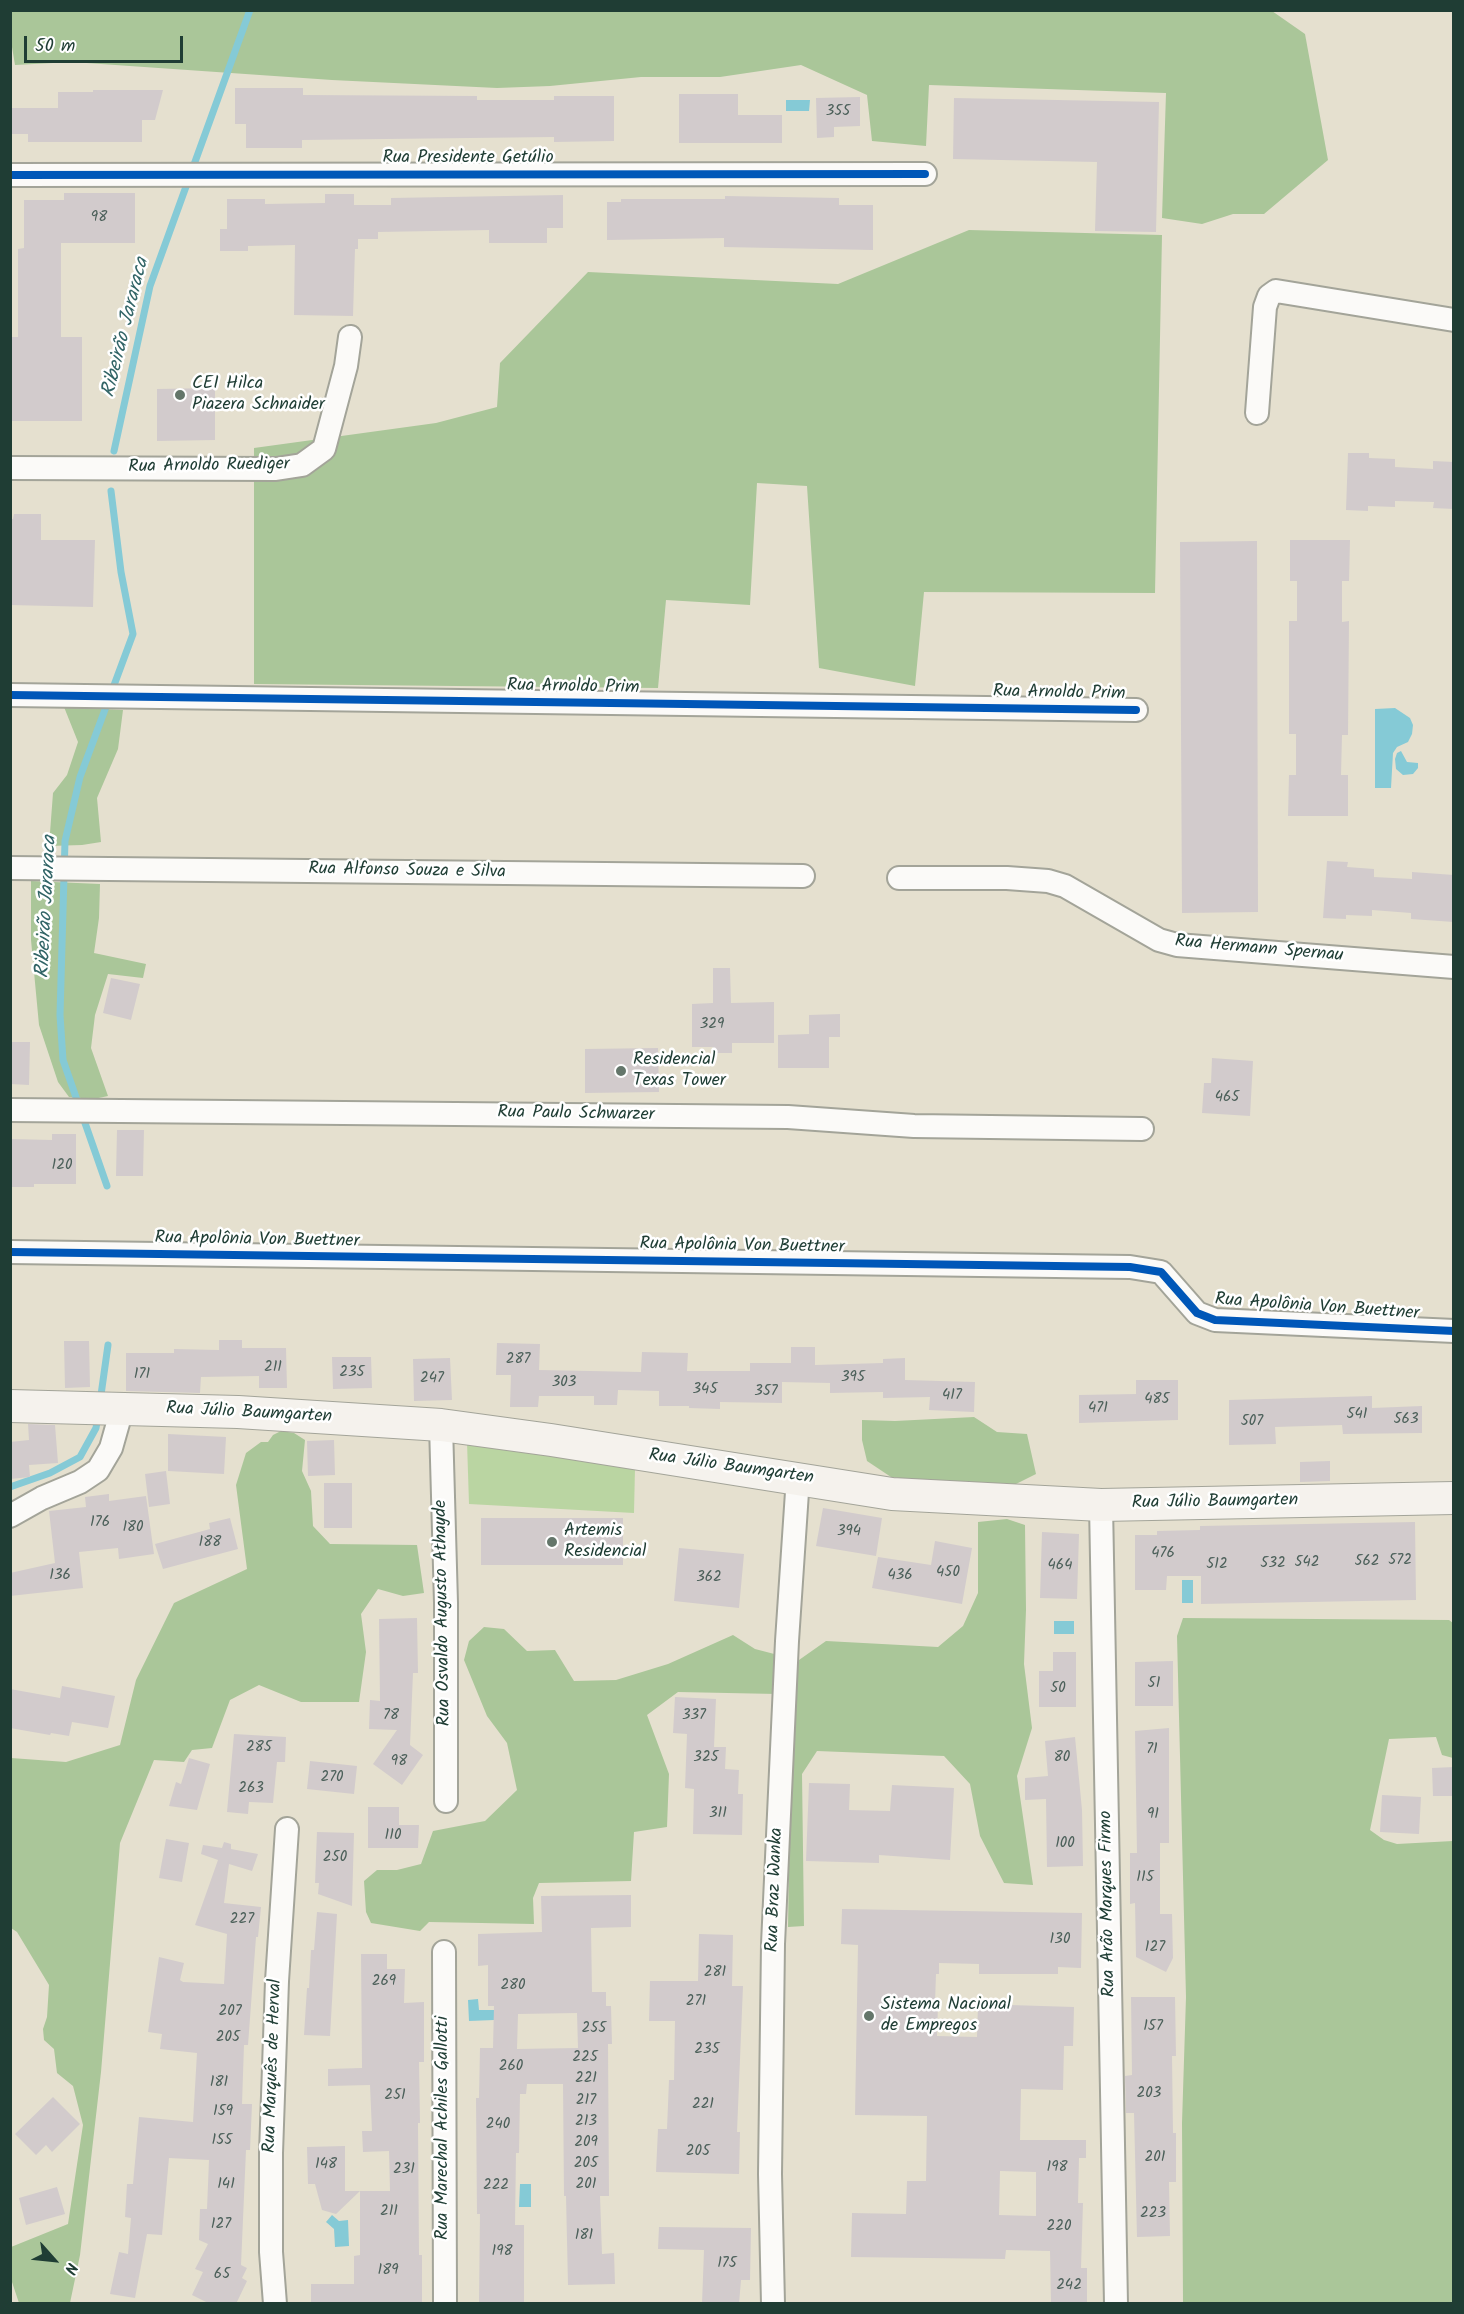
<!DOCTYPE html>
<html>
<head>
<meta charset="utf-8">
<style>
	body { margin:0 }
	#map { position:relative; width:1464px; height:2314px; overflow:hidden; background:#e5e0cf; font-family:Kalam,sans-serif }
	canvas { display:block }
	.frame { position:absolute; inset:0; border:12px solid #1f3d34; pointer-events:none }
	.north { position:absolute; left:24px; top:2230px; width:60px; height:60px; -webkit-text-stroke:4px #fff; paint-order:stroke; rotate:117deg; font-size:16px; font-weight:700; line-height:24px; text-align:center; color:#1f3d34 }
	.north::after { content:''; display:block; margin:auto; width:21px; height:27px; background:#1f3d34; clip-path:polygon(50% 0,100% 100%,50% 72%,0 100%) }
	.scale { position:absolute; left:24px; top:36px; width:159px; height:27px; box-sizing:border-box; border:3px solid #1f3d34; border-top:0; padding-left:8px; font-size:18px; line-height:21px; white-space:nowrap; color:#1f3d34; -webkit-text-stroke:4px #fff; paint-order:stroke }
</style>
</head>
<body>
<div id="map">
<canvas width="1464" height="2314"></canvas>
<div class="frame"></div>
<div class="north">N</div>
<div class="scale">50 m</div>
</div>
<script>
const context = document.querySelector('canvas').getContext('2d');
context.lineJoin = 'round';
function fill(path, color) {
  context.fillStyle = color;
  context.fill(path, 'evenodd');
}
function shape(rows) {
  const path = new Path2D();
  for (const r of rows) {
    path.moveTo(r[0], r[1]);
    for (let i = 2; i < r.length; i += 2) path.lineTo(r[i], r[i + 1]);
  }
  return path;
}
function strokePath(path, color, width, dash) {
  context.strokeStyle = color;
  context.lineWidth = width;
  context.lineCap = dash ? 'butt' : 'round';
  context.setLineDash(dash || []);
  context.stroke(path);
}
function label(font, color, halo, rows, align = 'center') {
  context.font = font + ' Kalam,sans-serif';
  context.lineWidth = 5;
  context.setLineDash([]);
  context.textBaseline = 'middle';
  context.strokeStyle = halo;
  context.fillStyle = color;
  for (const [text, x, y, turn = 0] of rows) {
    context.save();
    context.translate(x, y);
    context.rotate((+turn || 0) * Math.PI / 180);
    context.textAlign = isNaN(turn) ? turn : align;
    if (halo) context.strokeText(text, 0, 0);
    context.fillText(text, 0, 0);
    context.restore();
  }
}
const green = shape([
	[467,1442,635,1468,634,1513,469,1504]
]);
const forest = shape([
	[10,11,1272,11,1305,34,1328,160,1264,214,1233,214,1202,224,1162,218,1166,93,929,85,926,146,872,141,867,95,801,65,720,77,641,77,550,86,497,88,332,80,72,62,15,65,11,41],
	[969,230,1162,235,1155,593,924,592,915,686,819,668,807,486,757,483,750,605,666,600,658,688,254,684,254,448,436,423,497,407,500,363,588,272,838,284],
	[64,707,123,710,118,749,97,798,101,842,82,845,49,846,53,793,67,775,78,742],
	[31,881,100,884,99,918,94,953,146,964,143,978,108,974,95,1015,91,1048,108,1096,94,1099,69,1097,58,1082,39,1025,31,940],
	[974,1417,997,1432,1027,1434,1036,1474,1014,1485,943,1483,891,1477,867,1461,862,1440,862,1420,895,1421],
	[281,1431,294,1433,305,1440,302,1471,311,1491,313,1526,330,1544,417,1545,424,1593,403,1596,378,1589,361,1614,366,1652,359,1702,301,1702,259,1685,230,1700,212,1748,192,1750,184,1762,154,1760,120,1843,101,2072,80,2255,70,2303,19,2303,11,2279,11,2247,68,2224,83,2125,73,2086,57,2073,54,2049,44,2040,43,2029,47,2017,49,1985,17,1932,11,1928,11,1758,66,1762,120,1745,136,1680,174,1603,247,1569,236,1485,246,1453,261,1442,268,1442,273,1435],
	[1007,1519,1025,1525,1026,1610,1024,1664,1032,1728,1017,1776,1033,1885,1004,1883,980,1836,970,1784,944,1756,817,1751,802,1774,804,1926,788,1927,792,1678,799,1660,826,1641,938,1647,963,1626,978,1593,978,1522],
	[1183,1618,1449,1620,1453,1623,1453,1758,1442,1755,1436,1737,1389,1739,1370,1830,1384,1840,1397,1844,1453,1841,1453,2303,1183,2303,1182,2123,1186,1997,1177,1636],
	[484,1627,504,1629,527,1651,555,1650,574,1681,616,1680,668,1664,733,1635,755,1649,782,1656,777,1694,678,1692,647,1715,669,1774,667,1827,634,1832,631,1881,539,1883,533,1898,534,1924,429,1922,420,1931,371,1923,366,1912,364,1881,377,1870,397,1870,421,1864,433,1831,485,1821,517,1790,507,1743,487,1716,464,1660,469,1641]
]);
const water = shape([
	[786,100,810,100,809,111,786,111],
	[1395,708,1410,718,1413,725,1412,734,1408,742,1397,747,1393,753,1391,788,1375,788,1375,709],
	[1401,751,1407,762,1418,763,1418,768,1413,774,1403,775,1396,769,1395,759,1397,753],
	[1182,1580,1193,1580,1193,1603,1182,1603],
	[1054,1621,1074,1621,1074,1634,1054,1634],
	[478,1999,479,2010,494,2010,494,2020,469,2021,468,2000],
	[520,2184,531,2184,531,2207,519,2207],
	[332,2215,339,2221,348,2220,349,2246,335,2247,334,2229,326,2222]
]);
const stream = shape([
	[114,451,150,286,250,10],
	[107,1186,63,1060,60,1015,65,841,80,777,133,634,121,572,111,491],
	[100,1402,108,1345],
	[10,1487,50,1473,80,1457,96,1428,98,1416]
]);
const building = shape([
	[235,88,303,88,303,95,477,96,477,100,554,100,554,96,614,96,614,141,554,142,554,137,302,140,302,148,246,148,246,124,235,124],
	[93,90,163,90,155,120,142,120,142,142,28,142,28,134,10,134,10,108,58,108,58,92,93,92],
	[679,94,738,94,738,115,782,115,782,143,679,143],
	[860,97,860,126,834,127,834,137,817,138,816,98],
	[954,98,1159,102,1156,232,1095,231,1097,162,953,159],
	[64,193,135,193,135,243,61,243,61,337,82,337,82,421,10,421,10,337,18,337,18,249,24,248,24,200,64,200],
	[325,194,354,194,354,205,391,205,391,198,563,195,563,228,547,228,547,243,489,243,489,230,378,232,378,239,358,239,358,249,355,249,353,316,294,315,295,245,248,246,248,251,220,251,220,229,227,229,227,199,265,199,265,204,325,203],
	[725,196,839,198,839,205,873,205,873,250,724,247,724,238,607,240,607,202,621,202,621,199,725,199],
	[215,388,215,440,157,441,157,389],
	[1348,453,1369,453,1369,458,1395,459,1395,467,1433,469,1433,461,1454,462,1454,509,1433,508,1434,502,1395,501,1395,507,1368,506,1368,511,1346,510],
	[14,514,41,514,41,540,95,540,93,607,10,605,10,519,13,519],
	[1290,540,1350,540,1349,581,1342,581,1342,622,1349,621,1348,735,1342,735,1341,775,1348,775,1348,816,1288,816,1289,775,1296,775,1296,734,1289,734,1289,621,1297,621,1297,581,1290,581],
	[1257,541,1258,912,1182,913,1180,542],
	[1327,861,1348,862,1347,867,1374,869,1374,877,1412,879,1412,872,1454,875,1454,922,1411,919,1411,913,1372,910,1372,916,1346,915,1346,919,1323,918],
	[713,968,730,968,731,1003,774,1002,774,1043,732,1043,732,1053,713,1053,713,1047,692,1047,692,1004,713,1003],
	[111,978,140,984,131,1020,103,1013],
	[840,1014,840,1037,829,1037,829,1068,778,1068,778,1035,809,1034,809,1015],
	[10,1042,30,1042,29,1085,10,1084],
	[658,1048,659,1092,585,1093,585,1049],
	[1212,1058,1253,1061,1250,1116,1202,1113,1204,1083,1211,1083],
	[117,1130,144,1130,143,1176,116,1176],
	[52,1134,76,1134,76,1184,34,1184,34,1187,10,1187,10,1139,52,1140],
	[219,1340,242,1340,242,1348,286,1348,287,1388,259,1388,259,1376,201,1377,200,1393,126,1391,126,1353,174,1353,174,1349,219,1350],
	[64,1341,89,1341,90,1387,65,1388],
	[497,1343,540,1344,539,1370,641,1372,642,1352,688,1353,687,1371,750,1371,750,1363,791,1363,791,1347,815,1347,815,1365,883,1363,883,1359,905,1358,905,1380,975,1382,974,1412,929,1410,930,1397,883,1398,883,1392,830,1393,830,1383,782,1382,782,1403,720,1402,720,1409,689,1408,689,1406,659,1406,659,1391,618,1390,617,1405,594,1405,594,1396,539,1396,538,1407,510,1407,511,1375,496,1375],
	[332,1357,371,1357,372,1388,333,1389],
	[450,1358,452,1400,414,1401,413,1359],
	[1136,1380,1178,1380,1178,1420,1079,1423,1079,1395,1136,1394],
	[1372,1396,1372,1408,1422,1406,1422,1433,1343,1434,1342,1425,1275,1427,1276,1444,1229,1445,1229,1400],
	[28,1424,55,1425,58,1463,29,1465,30,1477,10,1479,10,1442,29,1440],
	[168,1434,226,1437,224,1474,168,1471],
	[334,1440,335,1475,308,1476,307,1441],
	[1330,1461,1330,1481,1300,1482,1300,1462],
	[166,1471,170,1504,149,1507,145,1474],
	[324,1483,352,1483,352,1528,324,1528],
	[109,1494,109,1501,146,1496,154,1554,119,1559,118,1548,79,1552,83,1588,10,1596,10,1573,55,1563,49,1511,86,1507,85,1497],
	[823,1508,882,1518,876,1556,816,1546],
	[230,1518,238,1549,163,1569,155,1544,210,1529,209,1523],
	[481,1518,623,1518,623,1565,481,1565],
	[1415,1522,1416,1600,1201,1604,1201,1576,1167,1576,1166,1590,1135,1590,1135,1535,1157,1535,1157,1531,1200,1530,1200,1526],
	[1042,1532,1079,1534,1077,1599,1040,1598],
	[935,1541,972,1548,962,1604,872,1588,878,1557,931,1565],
	[679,1548,744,1554,739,1608,674,1601],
	[417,1618,418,1673,413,1673,410,1745,423,1755,402,1785,373,1764,397,1730,369,1729,370,1700,380,1701,379,1619],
	[1053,1652,1076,1652,1076,1707,1039,1707,1039,1671,1053,1671],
	[1173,1661,1173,1706,1135,1706,1135,1662],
	[62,1686,115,1696,108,1728,72,1722,69,1736,51,1733,50,1735,10,1728,10,1689,60,1698],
	[675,1697,716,1699,714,1747,726,1747,725,1769,739,1770,738,1794,743,1794,742,1835,693,1834,694,1789,685,1788,687,1734,673,1733],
	[1169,1728,1169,1843,1160,1843,1160,1914,1172,1914,1173,1958,1166,1972,1136,1957,1135,1903,1130,1904,1130,1853,1137,1853,1135,1731],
	[234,1734,286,1737,285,1762,277,1762,273,1803,249,1802,248,1814,227,1812],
	[1075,1737,1082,1810,1083,1866,1047,1867,1046,1799,1025,1800,1025,1778,1048,1776,1045,1741],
	[189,1758,210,1764,197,1810,169,1806,176,1782,181,1784],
	[310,1761,357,1766,354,1794,307,1789],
	[1454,1767,1454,1796,1433,1796,1432,1768],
	[809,1783,850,1784,849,1810,890,1811,892,1785,954,1788,950,1860,879,1855,879,1863,806,1861],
	[1382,1795,1421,1797,1419,1834,1380,1832],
	[368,1807,399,1807,399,1825,419,1825,418,1848,368,1848],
	[317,1832,354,1833,352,1906,318,1894,319,1883,315,1883],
	[166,1839,189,1843,182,1882,159,1878],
	[224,1842,231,1844,231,1849,258,1854,252,1871,229,1864,224,1903,261,1907,258,1937,256,1937,248,2045,244,2045,242,2104,252,2104,250,2150,246,2150,241,2265,247,2268,242,2278,247,2281,236,2304,210,2304,192,2295,203,2272,195,2269,208,2244,199,2240,200,2209,207,2209,209,2160,169,2158,162,2235,147,2234,135,2298,110,2294,119,2252,128,2254,131,2218,125,2217,127,2184,133,2184,139,2117,193,2122,197,2053,160,2049,162,2034,148,2032,159,1957,184,1963,180,1980,183,1982,224,1984,227,1934,195,1925,218,1860,201,1854,203,1845,222,1848],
	[631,1895,631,1927,591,1928,592,1992,606,1992,606,2006,611,2006,612,2044,608,2044,609,2196,600,2196,602,2254,614,2253,615,2284,568,2285,566,2196,564,2196,563,2084,527,2084,526,2094,520,2094,519,2153,516,2153,515,2225,524,2225,524,2304,479,2304,480,2214,477,2214,476,2098,479,2098,480,2048,493,2048,494,2006,488,2006,488,1965,478,1966,478,1934,542,1932,541,1896],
	[577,2013,578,2048,517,2049,518,2014],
	[842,1909,1082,1913,1081,1968,1058,1967,1058,1974,979,1974,979,1964,939,1963,939,1974,936,1974,935,2003,938,2003,937,2036,977,2037,978,2004,1074,2007,1073,2046,1064,2046,1063,2090,1021,2089,1020,2140,1086,2140,1086,2158,1079,2158,1078,2203,1083,2203,1081,2268,1087,2268,1087,2304,1051,2304,1050,2251,1006,2250,1005,2259,851,2257,852,2213,906,2214,907,2181,926,2181,927,2116,855,2115,858,1945,841,1944],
	[1000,2171,1036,2172,1036,2216,999,2215],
	[317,1912,337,1914,330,2036,304,2035,307,1988,309,1988,311,1950,314,1950],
	[699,1934,733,1935,732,1986,743,1986,737,2132,740,2132,739,2174,656,2172,658,2129,667,2129,669,2080,674,2080,675,2021,649,2021,650,1981,698,1981],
	[361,1954,387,1954,387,1969,405,1969,404,2003,424,2002,424,2062,419,2062,420,2123,418,2123,419,2255,422,2255,422,2304,311,2304,311,2284,354,2284,354,2256,360,2255,360,2191,390,2191,389,2151,363,2152,362,2131,372,2131,370,2085,328,2086,328,2069,362,2068],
	[1131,1997,1175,1997,1176,2056,1172,2056,1173,2133,1176,2133,1176,2182,1169,2182,1170,2236,1137,2237,1134,2113,1126,2113,1125,2076,1132,2075],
	[53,2097,80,2124,52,2152,46,2145,36,2155,15,2134],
	[345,2146,345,2191,360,2191,336,2214,322,2210,315,2184,308,2184,307,2147],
	[57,2187,65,2214,26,2225,19,2198],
	[659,2227,751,2228,750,2280,741,2280,739,2304,702,2304,704,2250,658,2249]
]);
const street = shape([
	[10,175,925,174],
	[1257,413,1265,307,1269,296,1276,291,1454,320],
	[10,468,276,469,302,465,324,449,346,366,350,337],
	[10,695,1136,710],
	[10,868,803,876],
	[899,878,1007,878,1048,881,1065,886,1159,940,1177,945,1454,967],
	[10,1110,788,1117,914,1126,1142,1129],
	[10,1252,1130,1267,1161,1272,1197,1313,1215,1320,1454,1331],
	[441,1425,446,1603,446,1801],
	[1101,1505,1116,2304],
	[10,1516,42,1498,80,1482,98,1470,111,1448,122,1409],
	[444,1952,445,2304],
	[275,2304,271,2252,271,2153,277,1981,287,1829],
	[773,2304,770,2174,773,1944,787,1641,798,1477]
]);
const secondary = shape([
	[10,1406,238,1412,441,1425,551,1440,892,1494,1101,1505,1454,1498]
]);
const cycleway = shape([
	[10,175,925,174],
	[10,695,1136,710],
	[10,1252,1130,1267,1161,1272,1197,1313,1215,1320,1454,1331]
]);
const markers = [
	[180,395,6,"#64766a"],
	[621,1071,6,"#64766a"],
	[552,1542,6,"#64766a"],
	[869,2016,6,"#64766a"]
];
const numberNames = [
	["355",838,112],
	["98",99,218],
	["329",712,1025],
	["465",1227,1098],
	["120",62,1166],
	["287",518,1360],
	["211",273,1368],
	["235",352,1373],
	["171",142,1375],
	["395",853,1378],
	["247",432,1379],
	["303",564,1383],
	["345",705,1390],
	["357",766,1392],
	["417",952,1396],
	["485",1157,1400],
	["471",1098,1409],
	["541",1357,1415],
	["563",1406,1420],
	["507",1252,1422],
	["176",100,1523],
	["180",133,1528],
	["394",849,1532],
	["188",210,1543],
	["476",1163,1554],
	["572",1400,1561],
	["562",1367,1562],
	["542",1307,1563],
	["532",1273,1564],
	["512",1217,1565],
	["464",1060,1566],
	["450",948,1573],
	["136",60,1576],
	["436",900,1576],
	["362",709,1578],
	["51",1154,1684],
	["50",1058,1689],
	["78",391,1716],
	["337",694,1716],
	["285",259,1748],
	["71",1152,1750],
	["325",706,1758],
	["80",1062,1758],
	["98",399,1762],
	["270",332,1778],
	["263",251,1789],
	["311",718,1814],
	["91",1153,1815],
	["110",393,1836],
	["100",1065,1844],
	["250",335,1858],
	["115",1145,1878],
	["227",242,1920],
	["130",1060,1940],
	["127",1155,1948],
	["281",715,1973],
	["269",384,1982],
	["280",513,1986],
	["271",696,2002],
	["207",230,2012],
	["157",1153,2027],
	["255",594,2029],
	["205",228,2038],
	["235",707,2050],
	["225",585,2058],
	["260",511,2067],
	["221",586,2079],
	["181",219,2083],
	["203",1149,2094],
	["251",395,2096],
	["217",586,2101],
	["221",703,2105],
	["159",223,2112],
	["213",586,2122],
	["240",498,2125],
	["155",222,2141],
	["209",586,2143],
	["205",698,2152],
	["201",1155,2158],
	["205",586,2164],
	["148",326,2165],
	["198",1057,2168],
	["231",404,2170],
	["141",226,2185],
	["201",586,2185],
	["222",496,2186],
	["211",389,2212],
	["223",1153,2214],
	["127",221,2225],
	["220",1059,2227],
	["181",584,2236],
	["198",502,2252],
	["175",727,2264],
	["189",388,2271],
	["65",222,2275],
	["242",1069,2286]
];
const streetNames = [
	["Rua Presidente Getúlio",468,159],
	["Rua Arnoldo Ruediger",209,467,-1],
	["Rua Arnoldo Prim",573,688,1],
	["Rua Arnoldo Prim",1059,694,1],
	["Rua Alfonso Souza e Silva",407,872,1],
	["Rua Hermann Spernau",1259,950,5],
	["Rua Paulo Schwarzer",576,1115,1],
	["Rua Apolônia Von Buettner",257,1241,1],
	["Rua Apolônia Von Buettner",742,1247,1],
	["Rua Apolônia Von Buettner",1317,1308,4],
	["Rua Júlio Baumgarten",249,1414,3],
	["Rua Júlio Baumgarten",731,1468,8],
	["Rua Júlio Baumgarten",1215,1503,-1],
	["Rua Osvaldo Augusto Athayde",444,1613,-91],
	["Rua Braz Wanka",776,1890,-88],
	["Rua Arão Marques Firmo",1109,1904,-91],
	["Rua Marquês de Herval",274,2066,-88],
	["Rua Marechal Achiles Gallotti",444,2128,-90]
];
const poiNames = [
	["CEI Hilca",192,385],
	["Piazera Schnaider",192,406],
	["Residencial",633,1061],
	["Texas Tower",633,1082],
	["Artemis",564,1532],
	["Residencial",564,1553],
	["Sistema Nacional",881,2006],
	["de Empregos",881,2027]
];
const waterNames = [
	["Ribeirão Jararaca",127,328,-76],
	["Ribeirão Jararaca",48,907,-87]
];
fill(green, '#bad5a2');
fill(forest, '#aac699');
fill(water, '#85cad6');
strokePath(stream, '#85cad6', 7);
fill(building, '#d2cbcc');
strokePath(street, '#a3a499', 26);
strokePath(secondary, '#a3a499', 34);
strokePath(street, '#fbfaf8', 22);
strokePath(secondary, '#f5f2ed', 32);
strokePath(cycleway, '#0057b8', 8);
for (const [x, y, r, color] of markers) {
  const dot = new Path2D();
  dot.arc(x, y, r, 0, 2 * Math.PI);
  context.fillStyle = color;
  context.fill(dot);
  strokePath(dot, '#fff', 2);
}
label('15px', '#4c605a', null, numberNames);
label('18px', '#1f3d34', '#fff', streetNames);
label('18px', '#1f3d34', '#fff', poiNames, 'left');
label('italic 20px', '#316466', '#fff', waterNames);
</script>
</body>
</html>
